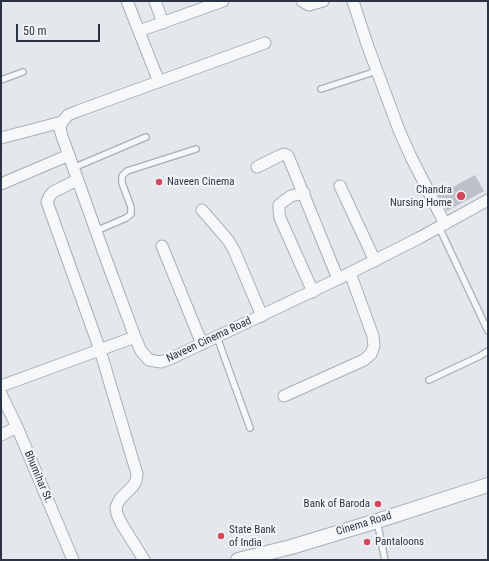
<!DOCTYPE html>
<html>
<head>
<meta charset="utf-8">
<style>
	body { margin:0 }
	#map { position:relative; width:489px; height:561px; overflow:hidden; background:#e4e7ec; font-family:"Roboto Condensed",sans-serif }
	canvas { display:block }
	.frame { position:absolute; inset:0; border:2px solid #2b3445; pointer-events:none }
	.scale { position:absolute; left:16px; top:24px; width:84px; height:18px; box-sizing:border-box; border:2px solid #2b3445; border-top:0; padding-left:5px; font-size:12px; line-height:14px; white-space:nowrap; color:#2b3445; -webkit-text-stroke:3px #f4f6f9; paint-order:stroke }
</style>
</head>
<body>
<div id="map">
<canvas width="489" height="561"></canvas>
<div class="frame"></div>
<div class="scale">50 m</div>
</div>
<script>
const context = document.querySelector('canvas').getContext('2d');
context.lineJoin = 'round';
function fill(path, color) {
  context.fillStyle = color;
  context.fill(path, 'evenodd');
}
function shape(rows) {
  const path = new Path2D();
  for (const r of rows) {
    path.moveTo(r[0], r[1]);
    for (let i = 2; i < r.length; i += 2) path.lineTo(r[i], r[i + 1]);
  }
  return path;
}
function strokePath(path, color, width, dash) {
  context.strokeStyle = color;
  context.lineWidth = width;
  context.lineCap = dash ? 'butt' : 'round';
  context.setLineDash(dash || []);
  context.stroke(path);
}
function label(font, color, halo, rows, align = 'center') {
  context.font = font + ' "Roboto Condensed",sans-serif';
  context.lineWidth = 4;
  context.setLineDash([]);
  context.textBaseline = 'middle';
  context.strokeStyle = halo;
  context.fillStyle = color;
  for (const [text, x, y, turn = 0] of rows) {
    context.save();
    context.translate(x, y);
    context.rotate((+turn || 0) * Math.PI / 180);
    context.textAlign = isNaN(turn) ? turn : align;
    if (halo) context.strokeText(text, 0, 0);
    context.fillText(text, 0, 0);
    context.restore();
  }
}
const building = shape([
	[475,175,484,191,447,211,438,195]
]);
const service = shape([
	[1,80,23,72],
	[321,89,377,71],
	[73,168,146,137],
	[439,227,488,331],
	[96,231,126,218,131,214,131,207,122,183,122,176,127,171,196,149],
	[217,337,250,428],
	[429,380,480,356,488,351],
	[377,521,385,560]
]);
const minor = shape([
	[127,1,159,82],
	[155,1,163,23],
	[302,1,309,5,323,1],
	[353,1,367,44,399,130,410,155,445,224],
	[139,31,223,1],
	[265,43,78,111,68,115,62,122,60,129,62,136,106,259,135,337,141,351,149,360,161,362,172,358,338,279,419,238,488,200],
	[1,138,62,122],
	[257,167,279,156,284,154,288,156,338,279],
	[77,180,53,192,49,197,47,202,100,350,137,474,136,481,133,486,120,499,116,507,117,514,121,523,144,560],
	[1,184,69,155],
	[340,186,375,261],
	[304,193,291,196,284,201,279,205,279,211,280,218,313,292],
	[202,210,228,240,234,250,262,316],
	[162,246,202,344],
	[1,386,135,337],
	[1,394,17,427,73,560],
	[284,396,364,360,371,354,374,346,373,336,350,273],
	[1,435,17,427]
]);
const tertiary = shape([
	[238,560,291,547,377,521,488,485]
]);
const markers = [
	[159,182,4,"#d1495b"],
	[461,196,5,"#d1495b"],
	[378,504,4,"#d1495b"],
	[221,536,4,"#d1495b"],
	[367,542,4,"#d1495b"]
];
const poiNames = [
	["Naveen Cinema",167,182],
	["Chandra",452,190,"right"],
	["Nursing Home",452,203,"right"],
	["Bank of Baroda",370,504,"right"],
	["State Bank",229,530],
	["of India",229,543],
	["Pantaloons",375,542]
];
const streetNames = [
	["Naveen Cinema Road",209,340,-25],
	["Bhumihar St.",38,477,67],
	["Cinema Road",364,524,-17]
];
fill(building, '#bbc0ca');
strokePath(service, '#a9aeb7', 8);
strokePath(minor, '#a9aeb7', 13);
strokePath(tertiary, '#a9aeb7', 16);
strokePath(service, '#f7f8fa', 5.5);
strokePath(minor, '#f7f8fa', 11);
strokePath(tertiary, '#f7f8fa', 14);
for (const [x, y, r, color] of markers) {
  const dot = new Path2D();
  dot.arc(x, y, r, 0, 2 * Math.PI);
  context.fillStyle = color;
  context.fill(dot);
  strokePath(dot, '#f4f6f9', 1.5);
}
label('11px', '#2b3445', '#f4f6f9', poiNames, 'left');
label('11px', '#2b3445', '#f4f6f9', streetNames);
</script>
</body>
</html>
